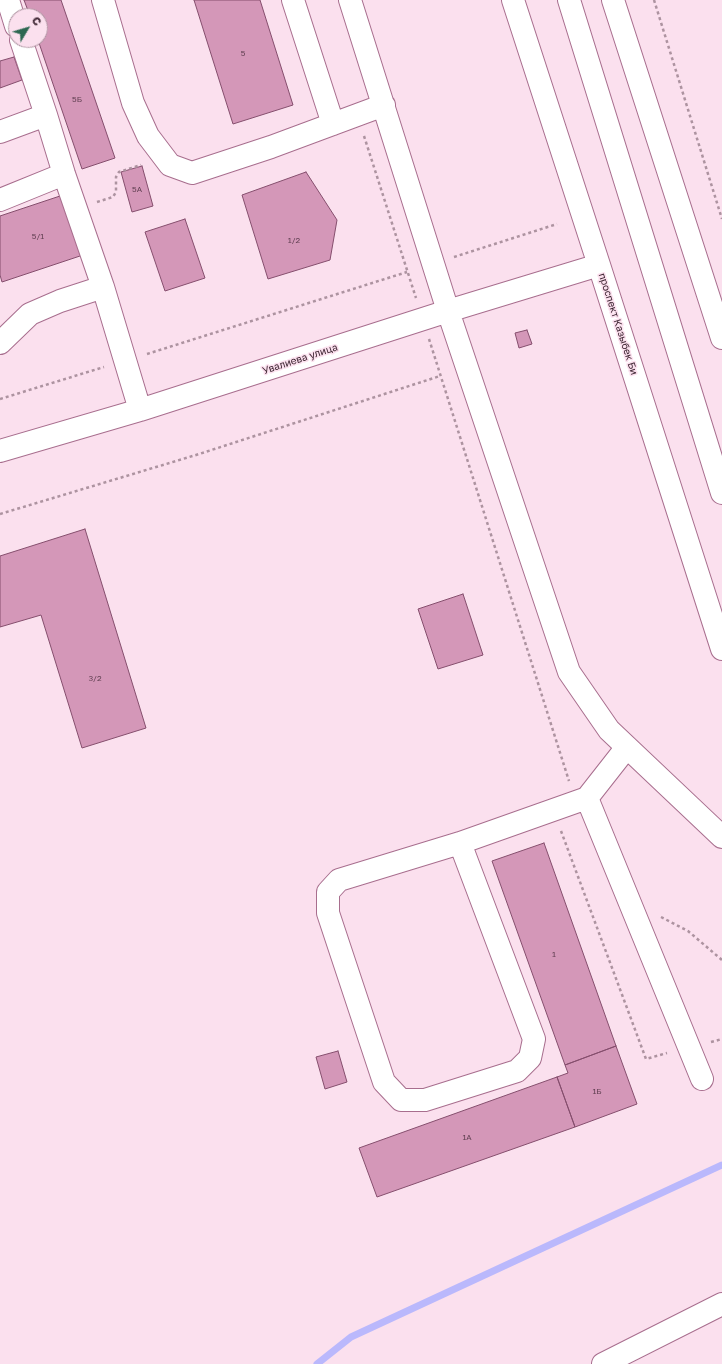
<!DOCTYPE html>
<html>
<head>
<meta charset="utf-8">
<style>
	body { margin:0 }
	#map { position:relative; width:722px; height:1364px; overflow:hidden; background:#fbe0ee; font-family:"Golos Text",sans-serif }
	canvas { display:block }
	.north { position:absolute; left:8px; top:8px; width:40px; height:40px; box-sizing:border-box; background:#fbe0ee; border:1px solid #af95a2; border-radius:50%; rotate:52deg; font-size:11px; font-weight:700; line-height:16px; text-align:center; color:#3c2431 }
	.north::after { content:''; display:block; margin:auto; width:14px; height:18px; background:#2d6751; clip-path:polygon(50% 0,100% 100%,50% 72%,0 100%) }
</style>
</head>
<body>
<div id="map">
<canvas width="722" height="1364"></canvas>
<div class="north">С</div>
</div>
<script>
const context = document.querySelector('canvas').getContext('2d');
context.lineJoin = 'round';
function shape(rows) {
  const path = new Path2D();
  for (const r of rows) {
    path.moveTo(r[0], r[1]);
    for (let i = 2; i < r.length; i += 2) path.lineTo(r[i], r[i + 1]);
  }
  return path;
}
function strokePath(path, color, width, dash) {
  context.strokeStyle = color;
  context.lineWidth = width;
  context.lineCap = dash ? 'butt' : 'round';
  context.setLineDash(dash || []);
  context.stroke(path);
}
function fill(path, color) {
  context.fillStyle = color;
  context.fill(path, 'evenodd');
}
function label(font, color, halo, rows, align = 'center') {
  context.font = font + ' "Golos Text",sans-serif';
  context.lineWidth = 3;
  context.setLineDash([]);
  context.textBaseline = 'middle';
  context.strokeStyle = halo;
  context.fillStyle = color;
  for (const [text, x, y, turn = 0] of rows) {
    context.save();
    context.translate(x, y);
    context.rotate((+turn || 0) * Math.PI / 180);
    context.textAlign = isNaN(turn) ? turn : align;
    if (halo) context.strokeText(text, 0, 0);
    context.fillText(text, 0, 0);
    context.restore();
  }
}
const stream = shape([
	[317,1364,351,1337,722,1165]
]);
const building = shape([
	[24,0,61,0,115,158,82,169,38,40,40,40,40,16,30,16,24,0],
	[194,0,260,0,293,105,233,124,194,0],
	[14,57,22,80,0,88,0,61,14,57],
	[142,166,153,206,132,212,121,172,142,166],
	[306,172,337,220,330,260,268,279,242,195,306,172],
	[63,195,83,255,2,282,0,275,0,216,63,195],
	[185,219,205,278,165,291,145,232,185,219],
	[527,330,532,344,519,348,515,333,527,330],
	[85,529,146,728,82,748,41,615,0,627,0,556,85,529],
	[463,594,483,655,438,669,418,609,463,594],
	[544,843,616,1046,565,1065,492,861,544,843],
	[616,1046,637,1104,575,1127,557,1077,568,1073,565,1065,616,1046],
	[338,1051,347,1082,325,1089,316,1057,338,1051],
	[557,1077,575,1127,377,1197,359,1148,557,1077]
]);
const path = shape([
	[654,0,722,219],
	[364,136,416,298],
	[97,202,113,197,116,192,116,177,119,172,141,165],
	[454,257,557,224],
	[429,339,569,781],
	[147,354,407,272],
	[0,399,104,367],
	[0,514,196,455,440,376],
	[561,831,646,1059,667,1053],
	[661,917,688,931,722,960],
	[711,1042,722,1039]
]);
const minor = shape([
	[8,0,16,26],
	[103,0,133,103,148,136,170,165,192,173,271,147,384,105],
	[293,0,333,124],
	[350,0,448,311,569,672,609,730,722,837],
	[513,0,599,265,722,649],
	[569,0,722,493],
	[613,0,722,338],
	[21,40,46,115],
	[0,132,46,115,64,174,103,287,140,410],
	[0,200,64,174],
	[0,343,30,314,60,301,103,287],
	[0,451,140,410,448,311,599,265],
	[587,798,702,1079],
	[460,843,339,880,328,892,328,913,384,1082,401,1100,425,1100,517,1071,530,1058,534,1039,460,843,587,798,627,747]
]);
const major = shape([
	[603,1364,722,1304]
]);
const numberNames = [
	["5",243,53],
	["5Б",77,99],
	["5А",137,189],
	["5/1",38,236],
	["1/2",294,240],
	["3/2",95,678],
	["1",554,954],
	["1Б",597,1091],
	["1А",467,1137]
];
const streetNames = [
	["проспект Казыбек Би",618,324,72],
	["Увалиева улица",300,359,-18]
];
strokePath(stream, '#bab8fc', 7);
fill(building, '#d497b8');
strokePath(building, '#854e6d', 1);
strokePath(minor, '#a86e8e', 24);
strokePath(major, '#a86e8e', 24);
strokePath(path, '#ad93a0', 2.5, [3, 3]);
strokePath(minor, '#fff', 22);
strokePath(major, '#fff', 22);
label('8px', '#624153', null, numberNames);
label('10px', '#3c2431', '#fbe0ee', streetNames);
</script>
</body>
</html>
